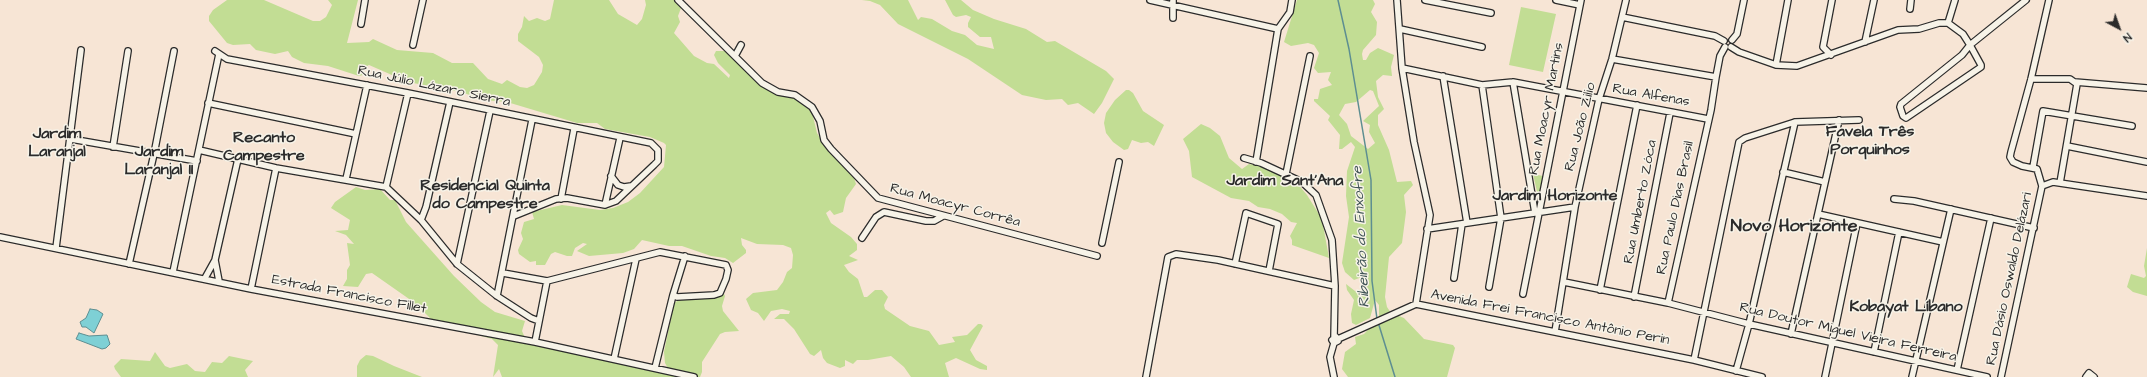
<!DOCTYPE html>
<html>
<head>
<meta charset="utf-8">
<style>
	body { margin:0 }
	#map { position:relative; width:2147px; height:377px; overflow:hidden; background:#f7e5d5; font-family:"Architects Daughter",sans-serif }
	canvas { display:block }
	.north { position:absolute; left:2099px; top:8px; width:40px; height:40px; -webkit-text-stroke:3px #f7f3e8; paint-order:stroke; rotate:139deg; font-size:11px; font-weight:700; line-height:16px; text-align:center; color:#2b2b2b }
	.north::after { content:''; display:block; margin:auto; width:14px; height:18px; background:#2b2b2b; clip-path:polygon(50% 0,100% 100%,50% 72%,0 100%) }
</style>
</head>
<body>
<div id="map">
<canvas width="2147" height="377"></canvas>
<div class="north">N</div>
</div>
<script>
const context = document.querySelector('canvas').getContext('2d');
context.lineJoin = 'round';
function fill(path, color) {
  context.fillStyle = color;
  context.fill(path, 'evenodd');
}
function shape(rows) {
  const path = new Path2D();
  for (const r of rows) {
    path.moveTo(r[0], r[1]);
    for (let i = 2; i < r.length; i += 2) path.lineTo(r[i], r[i + 1]);
  }
  return path;
}
function strokePath(path, color, width, dash) {
  context.strokeStyle = color;
  context.lineWidth = width;
  context.lineCap = dash ? 'butt' : 'round';
  context.setLineDash(dash || []);
  context.stroke(path);
}
function label(font, color, halo, rows, align = 'center') {
  context.font = font + ' "Architects Daughter",sans-serif';
  context.lineWidth = 3;
  context.setLineDash([]);
  context.textBaseline = 'middle';
  context.strokeStyle = halo;
  context.fillStyle = color;
  for (const [text, x, y, turn = 0] of rows) {
    context.save();
    context.translate(x, y);
    context.rotate((+turn || 0) * Math.PI / 180);
    context.textAlign = isNaN(turn) ? turn : align;
    if (halo) context.strokeText(text, 0, 0);
    context.fillText(text, 0, 0);
    context.restore();
  }
}
const green = shape([
	[227,0,264,0,313,21,320,21,326,17,332,5,328,0,358,0,347,43,369,42,373,39,397,50,433,53,452,63,473,63,488,79,502,84,507,80,520,87,527,88,534,85,542,72,543,65,539,57,518,41,518,34,522,27,524,16,529,21,537,18,545,21,550,19,554,0,609,0,618,14,637,25,642,19,646,5,645,0,678,0,681,8,678,16,680,22,674,33,694,56,707,63,714,64,729,78,730,75,718,63,714,55,716,51,727,51,758,81,776,91,788,90,799,93,811,108,817,133,823,143,853,175,856,184,846,198,843,212,834,215,830,210,826,213,831,223,851,237,857,244,857,250,849,256,858,260,844,265,849,272,858,279,864,297,867,297,875,290,882,290,888,297,884,305,885,309,910,326,929,331,939,345,955,342,952,337,967,335,978,324,981,324,983,326,970,350,976,360,987,366,987,370,980,369,956,358,945,363,949,377,911,377,904,367,891,356,868,360,857,360,853,364,845,360,845,366,840,368,827,363,823,358,821,350,814,356,810,354,794,329,784,319,774,319,780,314,789,314,790,311,782,309,771,311,764,321,758,313,751,310,746,299,753,293,777,290,783,282,787,272,792,268,793,255,791,248,783,245,757,244,741,238,742,245,746,250,746,253,733,263,725,258,711,256,682,246,669,246,642,240,634,249,623,253,589,256,577,251,587,244,583,243,575,248,572,256,567,256,555,252,551,254,545,265,536,265,536,261,530,262,519,254,518,250,523,239,521,233,524,222,534,219,532,212,562,205,600,210,613,208,628,202,640,193,664,167,666,145,664,143,650,137,605,129,597,123,577,123,507,102,484,100,461,92,408,82,369,65,363,68,363,75,359,76,328,66,304,63,292,57,288,51,275,54,256,50,250,44,233,45,227,43,209,21,209,16,213,10],
	[862,0,908,0,918,20,921,17,932,19,952,31,965,35,977,45,994,49,991,37,980,37,968,27,968,23,971,17,966,15,956,17,953,15,945,0,961,0,973,10,994,19,1026,29,1047,42,1055,41,1106,71,1114,79,1102,103,1094,114,1078,103,1068,105,1062,99,1046,100,1022,95,968,59,898,24,880,5,870,1],
	[1297,0,1373,0,1375,4,1371,12,1377,22,1376,35,1363,50,1362,54,1363,60,1366,60,1370,53,1378,48,1394,55,1391,67,1392,76,1383,75,1376,81,1378,97,1384,109,1378,115,1378,125,1389,150,1397,182,1411,181,1413,185,1404,195,1406,212,1402,243,1389,257,1385,297,1387,307,1391,313,1404,318,1424,339,1453,345,1455,348,1447,377,1348,377,1342,369,1345,352,1356,344,1355,337,1364,334,1379,318,1379,305,1375,300,1370,318,1356,325,1352,323,1351,314,1354,300,1347,290,1346,284,1355,291,1359,292,1364,286,1365,280,1362,277,1354,280,1345,272,1342,263,1349,217,1346,196,1347,171,1355,147,1351,142,1342,149,1339,149,1340,135,1328,120,1330,116,1314,101,1314,99,1318,99,1320,89,1332,85,1328,80,1331,72,1318,73,1314,68,1319,53,1314,45,1308,43,1291,46,1284,42],
	[1370,90,1373,91,1379,106,1363,121,1370,125,1369,132,1375,143,1368,149,1351,136,1347,124,1339,115,1345,104,1356,102],
	[1521,7,1556,14,1543,72,1509,65],
	[1126,90,1129,90,1133,93,1143,111,1164,125,1154,146,1148,142,1141,143,1132,140,1128,149,1124,150,1113,142,1106,133,1104,123,1106,113,1115,100],
	[1201,124,1210,128,1220,136,1229,158,1242,169,1249,164,1263,166,1297,183,1307,195,1322,219,1329,258,1292,245,1292,240,1290,236,1297,223,1291,222,1282,214,1270,209,1258,207,1249,201,1231,198,1192,177,1189,151,1183,139],
	[1533,174,1543,176,1540,196,1538,196],
	[356,187,365,190,380,189,390,200,395,200,406,222,454,276,481,302,495,312,525,321,522,331,525,338,534,338,583,356,669,370,665,363,664,352,674,303,679,300,723,292,725,296,722,306,723,311,739,331,725,332,720,334,702,362,702,372,700,377,502,377,499,369,493,377,498,345,492,339,435,323,420,308,417,308,412,301,372,273,366,274,358,287,343,286,347,279,347,270,350,265,347,243,354,244,346,235,335,231,348,230,350,220,331,208,335,202],
	[2147,248,2147,296,2133,292,2127,287,2131,274,2144,278,2146,276,2144,266],
	[155,352,165,366,170,368,187,364,195,371,205,372,212,362,222,363,229,356,253,361,245,370,248,377,121,377,115,369,114,366,121,359,150,361],
	[366,355,373,356,394,366,422,377,357,377,357,366,360,360]
]);
const water = shape([
	[90,309,97,310,103,314,94,333,86,327,82,327,80,322,86,318,90,309],
	[79,333,89,336,107,335,110,344,106,348,102,349,76,339,79,333]
]);
const stream = shape([
	[1338,0,1349,49,1371,180,1372,281,1377,319],
	[1378,322,1395,377]
]);
const minor = shape([
	[678,0,762,83,778,92,795,95,812,107,820,121,824,140,831,149,878,198,1097,256],
	[1150,0,1278,29],
	[1397,0,1402,68,1414,142,1430,215,1416,304],
	[1425,0,1491,13],
	[1556,0,1580,5],
	[1910,9,1911,0],
	[1622,17,1715,36,1724,41],
	[1173,18,1173,0],
	[1948,23,1955,0],
	[361,24,365,0],
	[1278,29,1290,12,1292,0],
	[1400,29,1482,47],
	[1732,40,1737,34,1744,0],
	[1865,42,1874,0],
	[413,45,423,0],
	[1731,47,1739,52,1776,65,1797,66,1898,30,1919,29,1939,23,1948,23,1963,34,1970,45,1981,65,1981,67,1906,118,1903,116,1900,107,1901,104,1962,55,1970,45,2026,0],
	[215,51,227,59,408,93,651,143,658,150,658,161,654,165,616,201,605,205,567,198,556,199,514,216],
	[1831,55,1823,47,1832,0],
	[735,56,741,45],
	[1612,59,1716,77],
	[1776,65,1788,0],
	[1402,68,1482,85,1513,82,1708,119],
	[1443,76,1467,223],
	[2031,79,2070,79,2077,84,2060,183],
	[1513,82,1535,213],
	[2075,82,2147,88],
	[1482,85,1501,218,1489,287],
	[208,103,356,134],
	[71,139,197,161],
	[2067,146,2147,162],
	[113,147,128,51],
	[199,150,276,168,386,187,421,220,457,264,497,296,531,318,539,321],
	[1244,158,1261,163,1302,182,1316,195,1332,240,1335,286,1334,338],
	[1256,162,1278,29],
	[2033,167,2043,111,2132,126],
	[1783,172,1825,182],
	[1286,174,1310,56],
	[611,176,618,185,624,187,631,186],
	[346,179,367,85],
	[2042,186,2053,182,2147,196],
	[386,187,408,93],
	[561,199,574,129],
	[1894,199,1914,201,2034,228],
	[605,205,620,138],
	[1818,214,1943,242],
	[421,220,426,207,450,102],
	[1427,229,1575,207],
	[0,237,251,289,535,342,694,377],
	[862,238,876,217,884,212,926,221,934,221,943,216],
	[1102,243,1119,162],
	[56,248,81,50],
	[215,260,238,159],
	[129,264,154,154,174,51],
	[457,264,490,111],
	[1235,264,1246,213,1278,224,1269,271],
	[173,272,219,54],
	[503,273,547,281,660,252,726,265,728,270,726,279,720,293,714,295,677,297,673,295],
	[205,278,215,260,219,281],
	[1454,278,1462,224],
	[1564,282,1668,303,1749,324,1987,377],
	[251,289,276,168],
	[1600,290,1637,105],
	[1523,294,1581,0],
	[497,296,532,120],
	[1634,297,1670,113],
	[1668,303,1711,110,1716,77,1720,56,1725,47],
	[1555,332,1575,207,1599,99,1612,59,1626,0],
	[1791,334,1839,120],
	[1338,339,1416,304,1694,360,1762,377],
	[535,342,547,281],
	[1874,352,1899,232],
	[614,359,636,259],
	[1694,360,1739,142,1745,138,1795,122,1859,120],
	[655,368,673,295,685,256],
	[1957,370,1991,218],
	[1736,371,1749,324,1795,122],
	[1146,377,1168,257,1176,254,1218,260,1335,286],
	[1334,377,1330,357,1334,343,1332,340,1336,337,1338,341,1334,343],
	[1825,377,1857,223],
	[1912,377,1951,209],
	[2001,377,2042,186,2037,169,2022,166,2013,162,2010,157,2011,152,2031,79,2049,0],
	[2086,377,2089,373,2094,377]
]);
const streetNames = [
	["Rua Júlio Lázaro Sierra",434,87,12],
	["Rua Alfenas",1651,96,10],
	["Rua Moacyr Martins",1547,109,-79],
	["Rua João Zilio",1581,127,-76],
	["Rua Umberto Zóca",1641,202,-79],
	["Rua Moacyr Corrêa",955,206,15],
	["Rua Paulo Dias Brasil",1676,208,-78],
	["Rua Dásio Oswaldo Delázari",2010,279,-78],
	["Estrada Francisco Fillet",349,295,11],
	["Avenida Frei Francisco Antônio Perin",1550,318,11],
	["Rua Doutor Miguel Vieira Ferreira",1848,333,13]
];
const waterNames = [
	["Ribeirão do Enxofre",1362,237,-93]
];
const quarterNames = [
	["Favela Três",1870,133],
	["Porquinhos",1870,151],
	["Jardim",57,135],
	["Laranjal",57,153],
	["Recanto",264,139],
	["Campestre",264,157],
	["Jardim",159,153],
	["Laranjal II",159,171],
	["Jardim Sant'Ana",1285,182],
	["Residencial Quinta",485,187],
	["do Campestre",485,205],
	["Jardim Horizonte",1555,197],
	["Kobayat Líbano",1906,308]
];
const districtNames = [
	["Novo Horizonte",1794,227]
];
fill(green, '#c2dd94');
fill(water, '#7ed0d5');
strokePath(water, '#5d8e91', 1);
strokePath(stream, '#5d8e91', 1.5);
strokePath(minor, '#2b2b2b', 8);
strokePath(minor, '#f7f3e8', 5.5);
label('14px', '#2b2b2b', '#f7f3e8', streetNames);
label('italic 15px', '#405456', '#f7f3e8', waterNames);
label('bold 16px', '#2b2b2b', '#f7f3e8', quarterNames);
label('bold 18px', '#2b2b2b', '#f7f3e8', districtNames);
</script>
</body>
</html>
